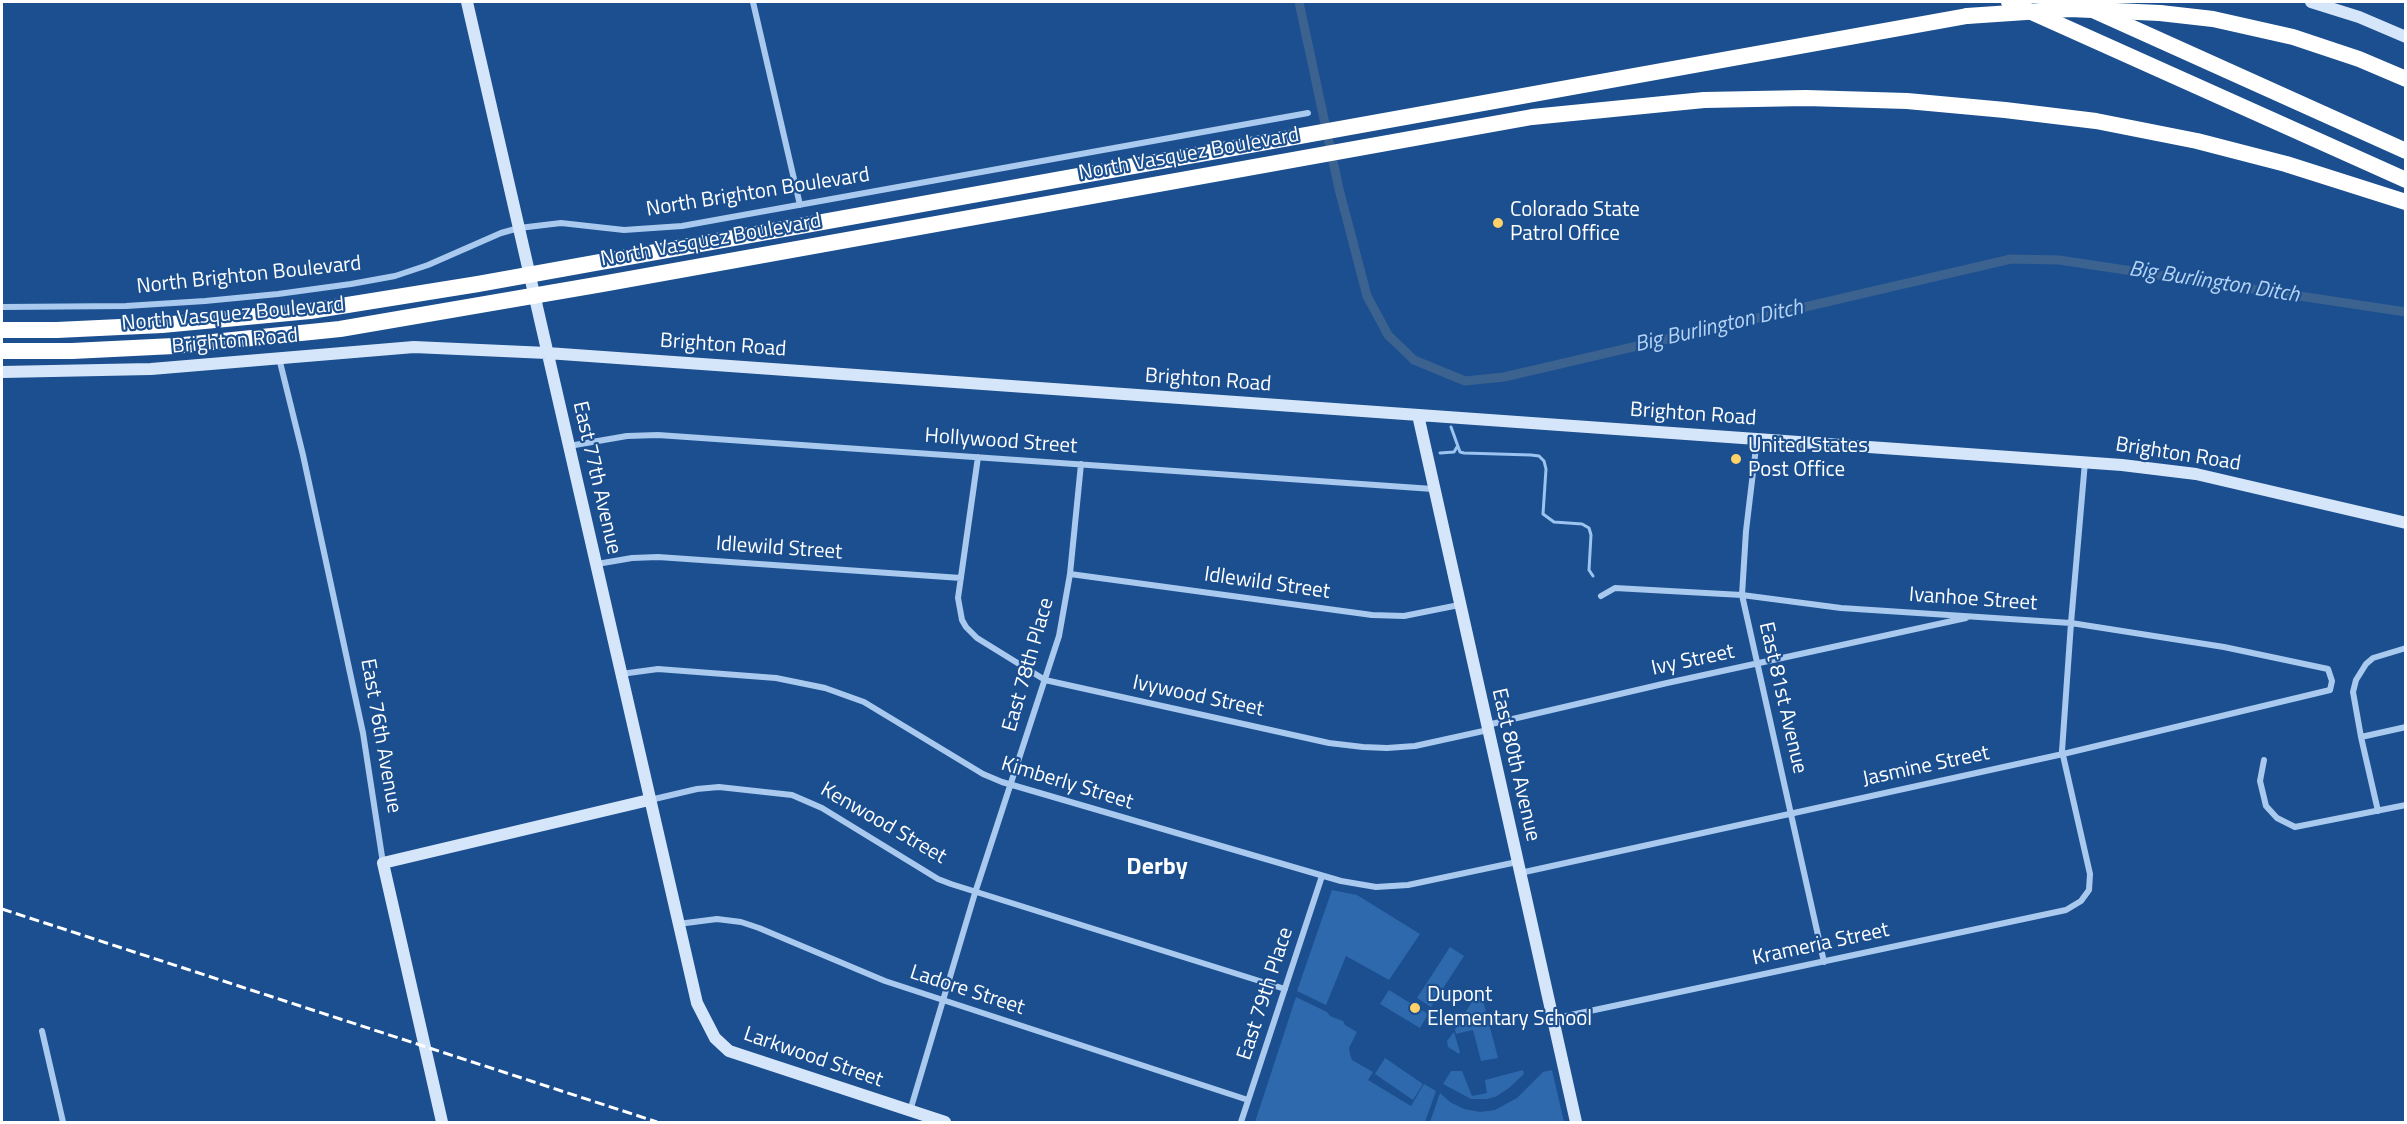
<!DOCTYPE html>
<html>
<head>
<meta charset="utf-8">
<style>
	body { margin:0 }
	#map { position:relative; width:2407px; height:1124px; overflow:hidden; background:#1b4f8f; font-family:"Titillium Web",sans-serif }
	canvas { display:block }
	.frame { position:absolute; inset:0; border:3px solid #fff; pointer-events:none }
</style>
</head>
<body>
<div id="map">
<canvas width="2407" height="1124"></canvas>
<div class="frame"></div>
</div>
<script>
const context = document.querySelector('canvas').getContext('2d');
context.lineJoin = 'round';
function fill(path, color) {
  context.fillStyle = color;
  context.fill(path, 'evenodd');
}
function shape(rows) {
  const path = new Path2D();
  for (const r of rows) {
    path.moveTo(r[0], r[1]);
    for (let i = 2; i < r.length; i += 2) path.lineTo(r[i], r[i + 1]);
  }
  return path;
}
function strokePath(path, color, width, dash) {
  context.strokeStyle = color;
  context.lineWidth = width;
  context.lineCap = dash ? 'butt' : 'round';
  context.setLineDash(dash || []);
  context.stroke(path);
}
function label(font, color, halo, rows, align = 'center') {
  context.font = font + ' "Titillium Web",sans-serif';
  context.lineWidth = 4.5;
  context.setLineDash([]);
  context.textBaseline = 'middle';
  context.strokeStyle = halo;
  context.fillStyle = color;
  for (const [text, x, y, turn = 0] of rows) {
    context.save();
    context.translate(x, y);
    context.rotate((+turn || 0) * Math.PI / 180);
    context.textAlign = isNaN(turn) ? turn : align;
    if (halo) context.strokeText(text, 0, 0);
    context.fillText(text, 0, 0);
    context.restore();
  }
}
const green = shape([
	[1332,890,1357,895,1420,934,1389,980,1346,956,1326,1005,1297,991],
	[1450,947,1464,956,1431,1007,1417,998],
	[1480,989,1498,1058,1481,1061,1473,1030,1456,1034,1455,1029],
	[1389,990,1428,1014,1420,1028,1380,1004],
	[1296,997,1327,1012,1330,1016,1343,1021,1345,1025,1357,1032,1349,1048,1350,1054,1352,1060,1373,1072,1368,1080,1411,1106,1424,1084,1436,1091,1425,1122,1255,1122],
	[1454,1032,1460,1052,1459,1054,1448,1047,1447,1041],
	[1385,1058,1423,1084,1413,1100,1375,1074],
	[1523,1070,1524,1074,1509,1088,1495,1097,1486,1099,1471,1099,1443,1084,1451,1071,1462,1071,1472,1096,1487,1093,1485,1080],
	[1552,1070,1564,1122,1430,1122,1440,1093,1450,1102,1464,1109,1480,1112,1495,1110,1517,1098,1543,1072]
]);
const stream = shape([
	[1451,427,1460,452,1464,453,1531,455,1539,456,1544,461,1546,469,1543,514,1554,522,1582,524,1589,528,1591,535,1589,570,1593,576],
	[1440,453,1454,452,1457,447]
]);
const canal = shape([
	[1299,2,1339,189,1367,296,1388,335,1414,360,1465,381,1504,377,2011,259,2059,260,2406,312]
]);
const street = shape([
	[753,2,800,205],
	[2,307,126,306,205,301,278,294,351,284,395,276,428,265,501,233,519,228,561,223,624,230,682,226,1308,113],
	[279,358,303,455,363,733,383,863],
	[1757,439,1746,531,1742,595,1824,962],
	[569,446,627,436,658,435,1433,489],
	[978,457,958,598,962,620,966,627,977,638,1045,680,1329,743,1363,747,1387,748,1415,746,1488,730],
	[597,564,632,558,658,557,961,578],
	[1070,574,1372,615,1404,616,1459,605],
	[621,674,658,669,776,678,825,688,864,702,983,774,1002,782,1341,881,1376,887,1408,885,1517,862],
	[1487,725,1667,683,1966,618],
	[2361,737,2406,727],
	[2264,760,2260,781,2266,806,2277,818,2295,827,2406,805],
	[650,800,697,789,719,787,792,795,822,808,938,879,951,884,1285,989],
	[2378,811,2361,737,2353,692,2356,680,2366,664,2373,658,2406,648],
	[1520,873,2063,754,2330,690,2332,681,2328,669,2224,647,2071,623,1841,608,1742,595,1615,588,1601,596],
	[678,924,717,919,741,922,759,928,885,981,1248,1100],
	[1552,1019,2066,910,2081,901,2089,890,2090,874,2062,751,2071,623,2085,462],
	[42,1031,63,1122],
	[910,1111,975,893,1059,636,1070,574,1081,464],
	[1241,1122,1322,876]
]);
const secondary = shape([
	[467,2,697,1003,715,1038,729,1051,945,1122],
	[2311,2,2359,17,2406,37],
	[2,372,151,369,414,347,547,353,2122,465,2196,474,2406,523],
	[1418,415,1576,1122],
	[442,1122,383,863,649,800]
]);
const highway = shape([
	[2009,2,2406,180],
	[2095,11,2406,151],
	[2160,13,2213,19,2293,37,2359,59,2406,79],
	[2,330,57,330,162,325,310,311,478,284,1967,16],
	[2,351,72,351,174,346,340,329,602,284,1532,117,1704,100,1806,98,1907,101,2005,110,2096,121,2197,141,2286,164,2406,202]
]);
const rail = shape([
	[2,909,657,1122]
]);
const highwayBridge = shape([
	[1967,16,2070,9,2160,13]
]);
const markers = [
	[1498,223,6,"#ffd166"],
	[1736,459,6,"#ffd166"],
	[1415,1008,6,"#ffd166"]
];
const streetNames = [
	["North Vasquez Boulevard",1189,155,-10],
	["North Brighton Boulevard",758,193,-9],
	["North Vasquez Boulevard",711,241,-10],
	["North Brighton Boulevard",249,276,-6],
	["North Vasquez Boulevard",233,315,-5],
	["Brighton Road",235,342,-5],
	["Brighton Road",723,346,4],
	["Brighton Road",1208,381,4],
	["Brighton Road",1693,415,4],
	["Hollywood Street",1001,442,4],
	["Brighton Road",2178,455,9],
	["East 77th Avenue",596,478,77],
	["Idlewild Street",779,549,4],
	["Idlewild Street",1267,584,8],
	["Ivanhoe Street",1973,600,4],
	["Ivy Street",1693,661,-12],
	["East 78th Place",1029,665,-74],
	["Ivywood Street",1198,697,12],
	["East 81st Avenue",1782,698,77],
	["East 76th Avenue",380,736,80],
	["East 80th Avenue",1515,765,77],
	["Jasmine Street",1926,767,-12],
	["Kimberly Street",1067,784,17],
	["Kenwood Street",883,824,30],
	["Krameria Street",1821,945,-12],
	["Ladore Street",967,991,18],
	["East 79th Place",1266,994,-72],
	["Larkwood Street",813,1058,19]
];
const poiNames = [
	["Colorado State",1510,211],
	["Patrol Office",1510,235],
	["United States",1748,447],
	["Post Office",1748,471],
	["Dupont",1427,996],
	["Elementary School",1427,1020]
];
const waterNames = [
	["Big Burlington Ditch",2214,283,9],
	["Big Burlington Ditch",1719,327,-13]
];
const quarterNames = [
	["Derby",1157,868]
];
fill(green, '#2e69ad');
strokePath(stream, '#9cc4f0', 3);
strokePath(canal, '#3c6290', 9);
strokePath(street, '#a9c9ee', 6);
strokePath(secondary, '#d6e6fa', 12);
strokePath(highway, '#fff', 16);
strokePath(rail, '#fff', 3, [10, 4.5]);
strokePath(highwayBridge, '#fff', 16);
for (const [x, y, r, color] of markers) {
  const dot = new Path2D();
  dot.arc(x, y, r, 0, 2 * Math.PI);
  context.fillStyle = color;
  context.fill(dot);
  strokePath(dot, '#1b4f8f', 2);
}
label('21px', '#fff', '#1b4f8f', streetNames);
label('21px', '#fff', '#1b4f8f', poiNames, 'left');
label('italic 22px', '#b5d3f5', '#1b4f8f', waterNames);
label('bold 24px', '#fff', '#1b4f8f', quarterNames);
</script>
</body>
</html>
